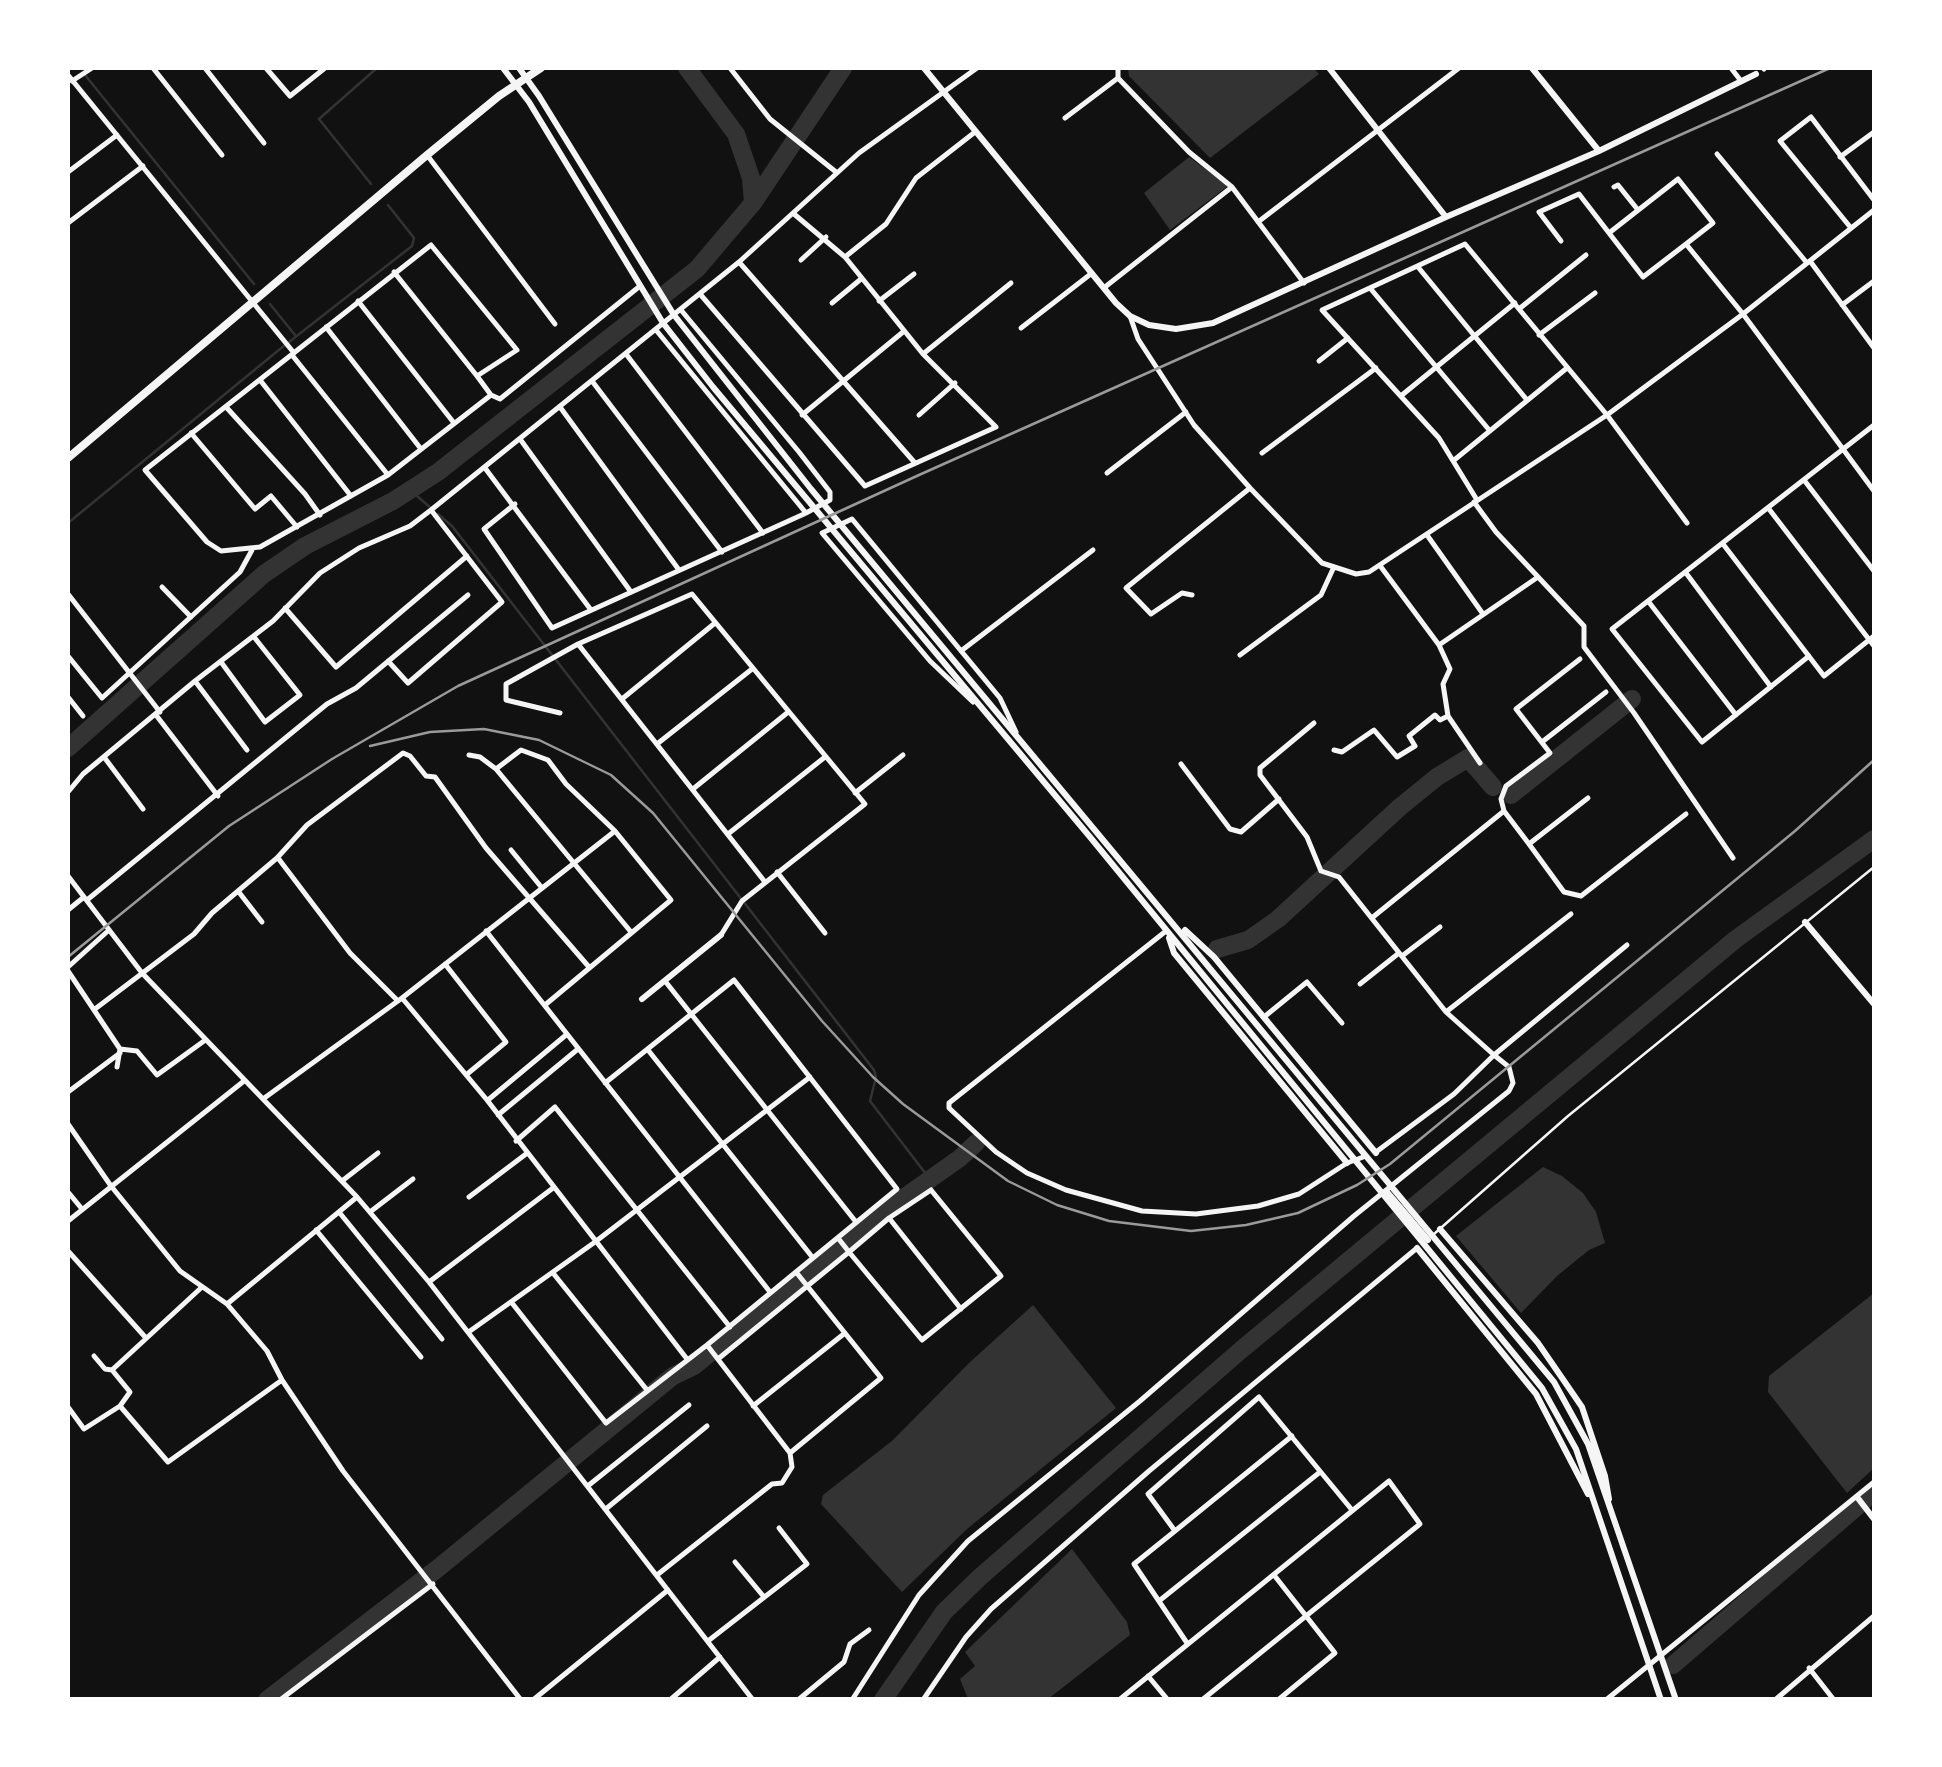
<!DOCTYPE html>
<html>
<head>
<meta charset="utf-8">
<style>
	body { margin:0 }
	#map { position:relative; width:1942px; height:1767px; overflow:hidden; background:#111; font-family:"Nunito Sans",sans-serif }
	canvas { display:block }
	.frame { position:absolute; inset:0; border:70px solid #fff; pointer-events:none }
</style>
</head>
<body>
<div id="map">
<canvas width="1942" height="1767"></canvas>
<div class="frame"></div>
</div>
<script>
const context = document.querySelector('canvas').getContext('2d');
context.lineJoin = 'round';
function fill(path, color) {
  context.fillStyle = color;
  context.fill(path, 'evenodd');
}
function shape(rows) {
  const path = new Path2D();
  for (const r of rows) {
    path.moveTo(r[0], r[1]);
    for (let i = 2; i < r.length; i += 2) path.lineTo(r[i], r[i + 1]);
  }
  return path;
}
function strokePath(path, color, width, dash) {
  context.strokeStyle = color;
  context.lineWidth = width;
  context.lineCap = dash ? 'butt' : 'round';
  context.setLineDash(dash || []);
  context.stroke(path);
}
const water = shape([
	[1128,68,1313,68,1319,74,1210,158,1129,76],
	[1189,157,1228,186,1170,230,1144,193],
	[1543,1167,1562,1176,1583,1193,1596,1212,1605,1243,1589,1250,1557,1276,1521,1313,1456,1236],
	[1874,1293,1874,1468,1847,1493,1768,1392,1769,1376],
	[1033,1305,1116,1408,967,1529,902,1592,821,1504,823,1495,893,1440,969,1363],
	[1072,1549,1127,1622,1130,1635,1048,1699,968,1699,960,1679,975,1666,965,1652]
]);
const stream = shape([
	[85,75,254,284],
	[371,184,319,119,377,68],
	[270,304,295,335],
	[410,490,432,509],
	[438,514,452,526,874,1070,876,1077,870,1101,929,1178],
	[68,523,280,349,412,246,414,238,388,205]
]);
const river = shape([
	[687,68,736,134,751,178,753,203],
	[68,748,264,574,305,546,393,501,438,472,697,269,753,203,843,68],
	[1511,795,1632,699],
	[1217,949,1248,940,1278,919,1400,807,1437,777,1468,758,1493,787],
	[1673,1665,1874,1492],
	[267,1700,437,1569,673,1376,694,1366,858,1230,960,1158,976,1143],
	[883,1700,944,1612,980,1577,1241,1350,1736,939,1874,839]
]);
const service = shape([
	[1434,1234,1568,1116,1874,867]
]);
const minor = shape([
	[153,68,222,155],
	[205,68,264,143],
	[266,68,290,96,325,68],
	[730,68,770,119,836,172],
	[1118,68,1118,78,1189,152,1232,187,1304,283],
	[1731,68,1741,81],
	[1763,68,1764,69],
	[68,75,294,353],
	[72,81,92,68],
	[1065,118,1118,78],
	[1717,154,1807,263],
	[427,155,555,324],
	[1840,157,1874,132],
	[68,172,117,135],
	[1614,187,1618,185,1638,210],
	[1258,222,1459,68],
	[68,223,143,166],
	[1851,228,1780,141,1811,117,1874,200],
	[1561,241,1539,212,1579,194,1609,233],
	[1686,244,1713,223,1678,179,1609,233,1643,277,1686,244,1743,314,1874,491],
	[845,257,886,224,916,178,975,132],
	[801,260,826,237],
	[1810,261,1874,348],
	[739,262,915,463],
	[1418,267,1527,400],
	[394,272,477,376],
	[1105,287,1232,187],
	[1370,288,1490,431],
	[700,294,865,486,996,427,923,354,845,257,794,214],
	[358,301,454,423],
	[879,301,914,274],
	[832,303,861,279],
	[1842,305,1874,281],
	[1519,309,1586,255],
	[1130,316,1138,339,1194,425,1250,488,1322,563,1356,574,1369,572,1607,415,1743,314,1874,210],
	[326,327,421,449],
	[1021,328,1092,273],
	[656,330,806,513,830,500,830,492,799,452,681,310],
	[1539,335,1595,293],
	[626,354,763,533],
	[923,354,1011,283],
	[292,355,388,475],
	[1319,361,1348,338],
	[260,380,351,496],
	[592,381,722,552],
	[491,395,477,376,517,350,431,245,145,470,207,542,221,551,260,547,388,475,491,395,500,399,640,286],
	[1402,395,1515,303],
	[560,407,679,570],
	[227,408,305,494,320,515],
	[802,415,903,332],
	[919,415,955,383],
	[191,433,255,509,271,496,297,527],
	[520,439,631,592],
	[1262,453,1376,368],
	[1453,461,1567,368],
	[485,468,591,610],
	[1107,473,1186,412],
	[1804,480,1874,571],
	[1477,500,1439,438,1322,310,1465,244,1607,415,1687,523],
	[1474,502,1496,532,1584,626,1584,647,1634,713,1733,858],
	[515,504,484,529,552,628,804,514],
	[1769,509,1874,646],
	[1427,535,1483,614],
	[1723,544,1824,676,1874,636],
	[1381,567,1439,645,1538,577],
	[1686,573,1771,687],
	[162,587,191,617],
	[68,594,160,712],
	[1192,595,1182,593,1151,614,1126,588,1250,488],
	[1648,601,1736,715],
	[285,608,336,667,467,556],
	[1439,645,1450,669,1443,684,1448,716],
	[961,651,1093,550],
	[1240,655,1321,595,1333,569],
	[68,656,102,698,240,572,252,550],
	[1809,656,1702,742,1612,629,1874,425],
	[1580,659,1516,709,1550,753,1506,786,1501,799,1504,811,1529,844,1588,798],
	[388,661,408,683,502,602,431,510],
	[221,662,265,722,300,695,254,637],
	[195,681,247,750],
	[68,697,83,716],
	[622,699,715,623],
	[973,702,930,661,822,533,852,519,1000,698,1016,732],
	[560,713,506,700,506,684,578,644],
	[156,715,218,796],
	[1314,723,1260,768,1260,775,1307,837,1321,871,1339,877,1446,1012,1494,1055,1454,1094,1376,1152],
	[1542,742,1606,692],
	[657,744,752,669],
	[1334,750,1342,752,1374,730,1397,757,1415,746,1409,736,1435,715,1440,720,1448,716,1480,763],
	[469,755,480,757,496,769],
	[104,757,143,809],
	[1181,764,1230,829,1241,832,1279,799],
	[693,789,787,713],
	[68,792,83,774,195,681,273,621,320,573,359,548,410,526,431,510,739,262,859,153,977,68],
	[855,793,903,755],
	[615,831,566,784,548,760,521,750,496,769,631,932],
	[728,834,825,757],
	[1529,844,1564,892,1581,896,1686,814],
	[511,850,542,888],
	[278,858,350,953,398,1001],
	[777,872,825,933],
	[68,876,142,973,357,1197,429,1282,753,1700],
	[238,891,262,922],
	[87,900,327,704,356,688,468,595],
	[68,910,84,897],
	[1373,917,1504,811],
	[486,931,770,1292],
	[1166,931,949,1103,949,1108,996,1152,1027,1173,1066,1190,1142,1211,1196,1214,1258,1206,1299,1194,1347,1163,1366,1156],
	[721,935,742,901,865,804,692,594,578,644,765,882],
	[1402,956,1440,927],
	[445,964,506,1042,466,1075],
	[68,967,109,930],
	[68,971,120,1049,117,1067],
	[665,981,856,1222],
	[1360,984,1399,953],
	[402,998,487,1100,687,1359],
	[95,1009,194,934,212,913,277,858,307,825,403,753,410,756,426,776,435,777,486,848,589,967],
	[1446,1012,1571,914],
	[1264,1017,1307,982,1342,1023],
	[120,1049,137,1051,157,1075,204,1041],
	[648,1050,813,1258],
	[68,1092,120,1053],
	[263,1099,402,998,615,831,671,900,545,1005],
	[488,1100,566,1035],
	[498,1115,578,1049],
	[68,1124,111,1186,180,1271,227,1304,267,1351,282,1380,343,1471,521,1700],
	[516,1141,555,1107,730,1327],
	[342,1181,378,1153],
	[931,1190,1001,1276,922,1340,849,1252,889,1218,931,1190],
	[68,1192,82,1209],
	[469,1197,526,1154],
	[339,1212,442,1339],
	[370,1212,413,1179],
	[889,1218,961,1309],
	[68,1221,244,1081],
	[316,1230,421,1357],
	[68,1251,146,1338],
	[553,1273,647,1390],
	[429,1282,553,1188],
	[512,1303,606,1423,707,1345,897,1189,734,980,605,1083],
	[227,1304,357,1197],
	[470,1331,595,1242,810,1077],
	[707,1345,790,1453,881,1378,796,1272],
	[94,1356,105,1369,112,1370,202,1287],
	[718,1359,849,1252,838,1238],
	[112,1370,130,1392,120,1406],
	[753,1406,845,1333],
	[68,1407,84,1429,120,1406,168,1462,282,1380],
	[589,1485,689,1405],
	[607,1508,707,1426],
	[1175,1531,1292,1436],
	[735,1562,764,1597],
	[657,1575,772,1484,782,1483,792,1467,790,1453],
	[1274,1575,1335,1653,1278,1700],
	[1159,1601,1320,1472],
	[708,1641,807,1564,779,1528],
	[1187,1643,1134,1564,1175,1531,1148,1494,1259,1397,1352,1510],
	[1809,1668,1834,1700],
	[1148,1676,1168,1700],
	[280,1700,433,1584],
	[533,1700,668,1590],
	[670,1700,720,1657],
	[798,1700,844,1662,850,1644,869,1630],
	[852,1700,919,1595,968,1541,1140,1401,1354,1216,1509,1091,1513,1083,1509,1067,1494,1055,1627,945],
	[923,1700,966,1637,991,1609,1149,1471,1417,1248],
	[1119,1700,1389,1481,1420,1524,1202,1700],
	[1606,1700,1874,1482],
	[1775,1700,1874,1616]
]);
const tertiary = shape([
	[924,68,1116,303,1130,316,1149,325,1176,329,1213,323,1446,217,1599,151,1756,74],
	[1329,68,1446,217],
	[1532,68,1599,151],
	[1805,922,1874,1004],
	[642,999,721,935],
	[1387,1192,1428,1240],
	[1857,1497,1874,1519]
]);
const secondary = shape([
	[503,68,529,102,663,323,713,387,1090,837,1542,1388,1576,1449,1661,1700],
	[519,68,539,96,674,315,811,489,1554,1382,1588,1444,1676,1700],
	[1185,930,1214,957,1376,1153],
	[1169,938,1174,953,1347,1163],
	[1440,1229,1538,1343,1582,1407,1605,1476,1609,1499],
	[1417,1248,1536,1394,1588,1494]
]);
const trunk = shape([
	[68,458,427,155,499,96,541,68]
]);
const rail = shape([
	[370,746,430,732,484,729,539,740,611,775,653,813,822,1021,873,1077,903,1104,1008,1181,1057,1205,1109,1221,1191,1231,1246,1225,1298,1213,1357,1185,1390,1164,1795,831,1874,760],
	[68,957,229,826,332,759,458,686,919,475,1830,68]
]);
fill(water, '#333');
strokePath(stream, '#333', 2.5);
strokePath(river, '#333', 18);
strokePath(service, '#f5f5f5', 2.5);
strokePath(minor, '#f5f5f5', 5);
strokePath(tertiary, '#f5f5f5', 6);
strokePath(secondary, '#f5f5f5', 6);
strokePath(trunk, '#f5f5f5', 8);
strokePath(rail, '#9a9a9a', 2.5);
</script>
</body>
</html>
